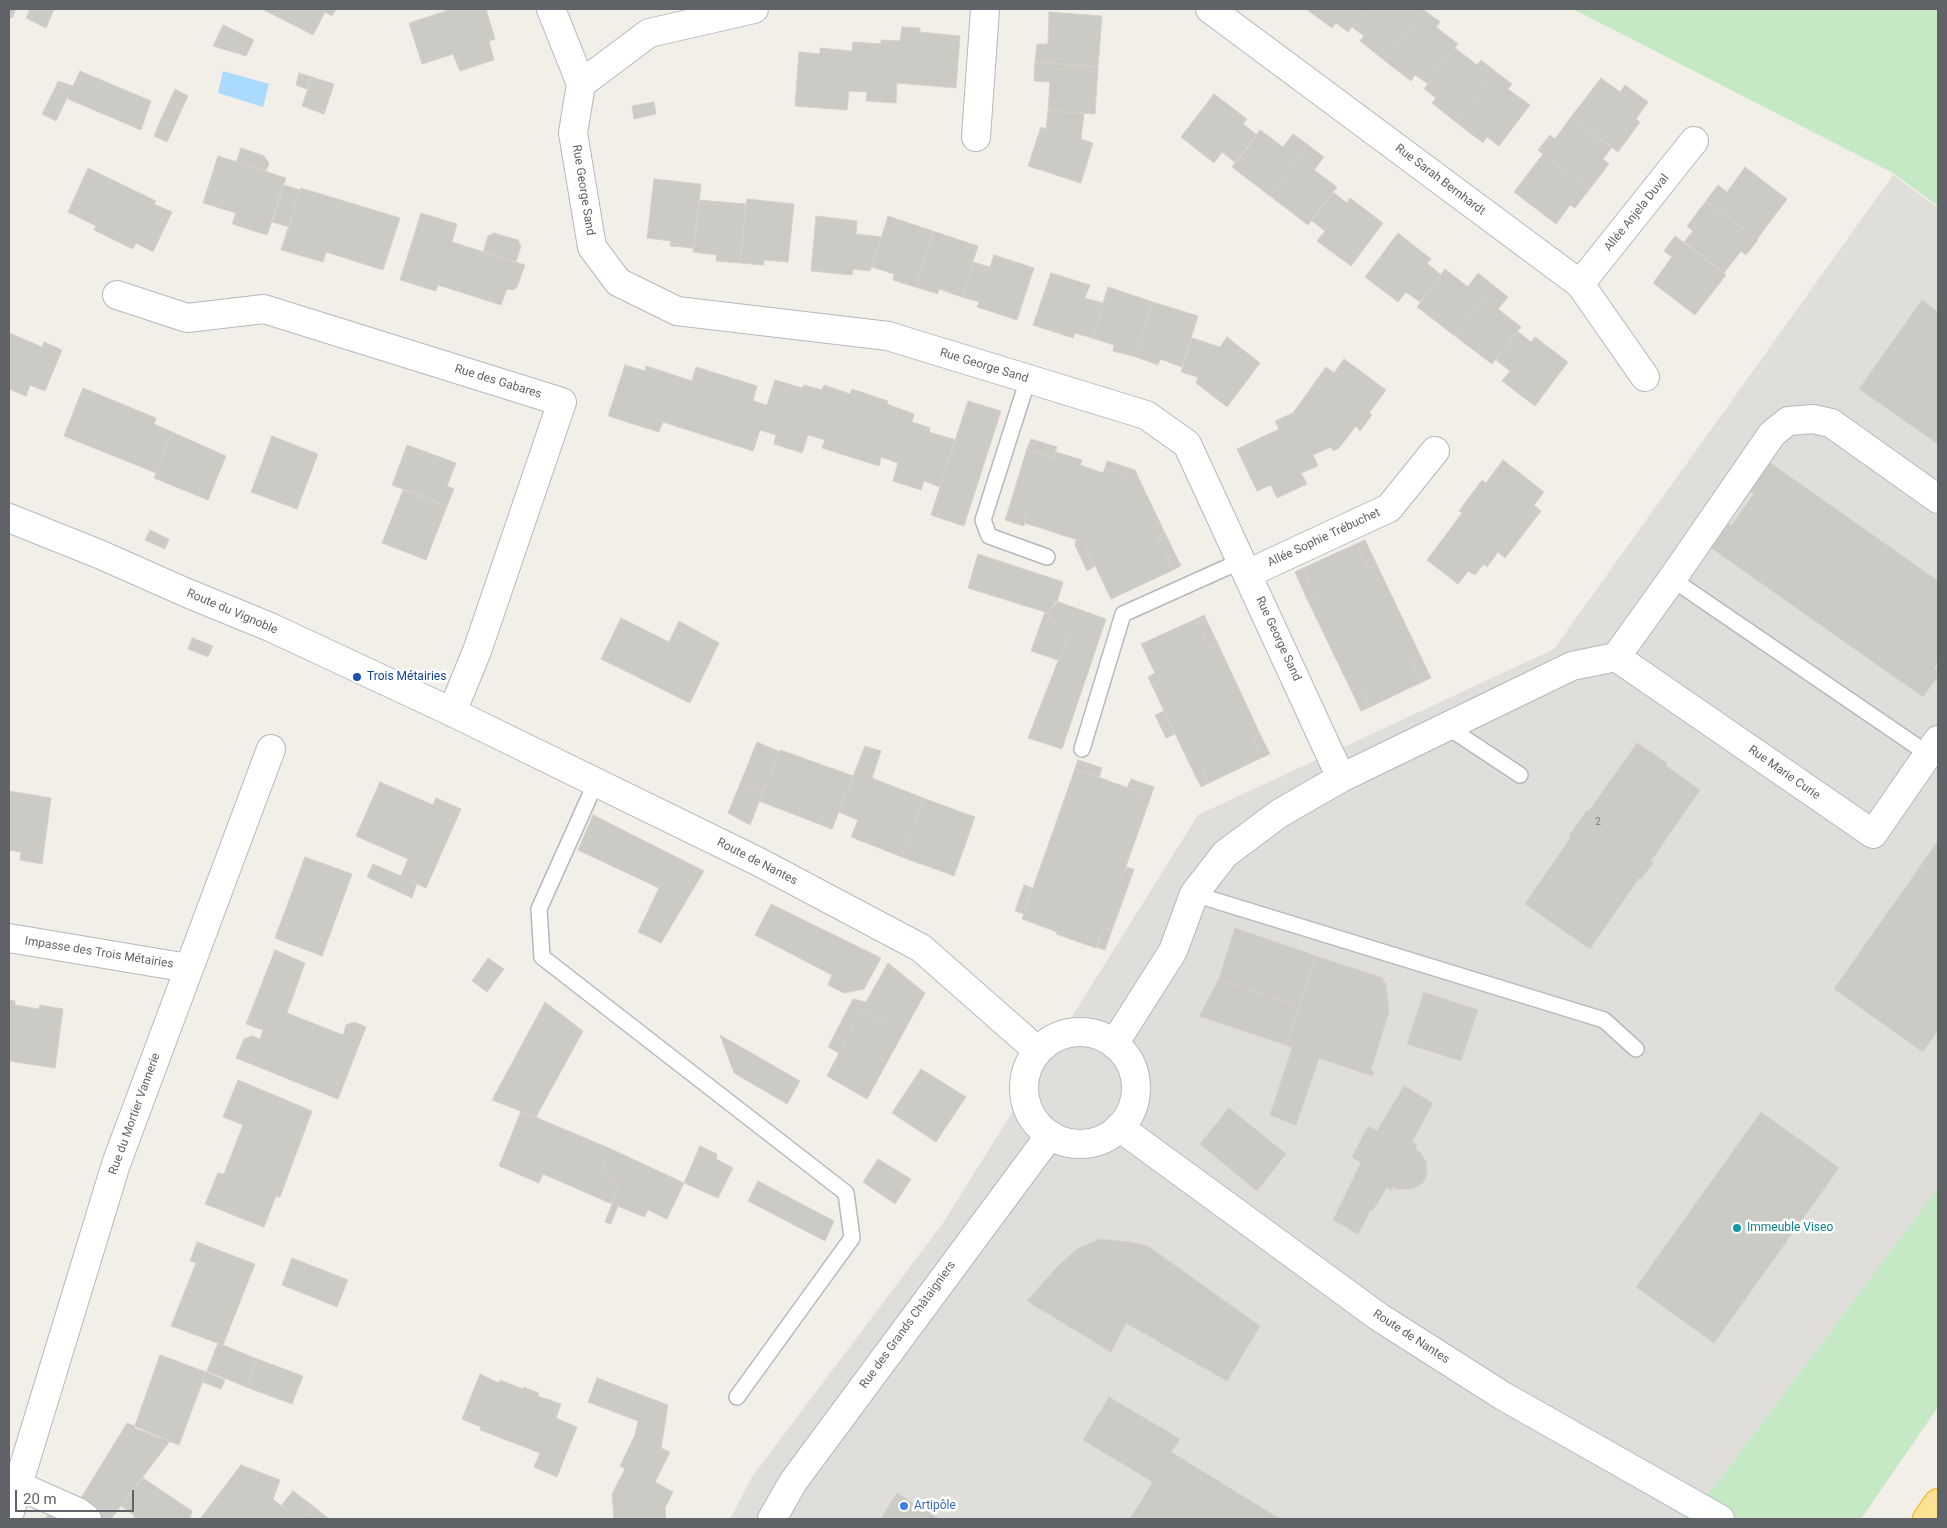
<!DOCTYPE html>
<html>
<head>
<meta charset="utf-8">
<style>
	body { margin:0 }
	#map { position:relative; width:1947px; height:1528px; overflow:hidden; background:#f1efe8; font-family:Roboto,sans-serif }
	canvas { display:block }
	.frame { position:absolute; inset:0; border:10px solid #5f6368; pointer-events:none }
	.scale { position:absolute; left:15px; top:1490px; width:119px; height:22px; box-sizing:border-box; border:2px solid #5f6368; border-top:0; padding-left:6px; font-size:15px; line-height:18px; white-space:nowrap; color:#5f6368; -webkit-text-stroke:4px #fff; paint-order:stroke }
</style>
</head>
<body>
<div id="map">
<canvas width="1947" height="1528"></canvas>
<div class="frame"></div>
<div class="scale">20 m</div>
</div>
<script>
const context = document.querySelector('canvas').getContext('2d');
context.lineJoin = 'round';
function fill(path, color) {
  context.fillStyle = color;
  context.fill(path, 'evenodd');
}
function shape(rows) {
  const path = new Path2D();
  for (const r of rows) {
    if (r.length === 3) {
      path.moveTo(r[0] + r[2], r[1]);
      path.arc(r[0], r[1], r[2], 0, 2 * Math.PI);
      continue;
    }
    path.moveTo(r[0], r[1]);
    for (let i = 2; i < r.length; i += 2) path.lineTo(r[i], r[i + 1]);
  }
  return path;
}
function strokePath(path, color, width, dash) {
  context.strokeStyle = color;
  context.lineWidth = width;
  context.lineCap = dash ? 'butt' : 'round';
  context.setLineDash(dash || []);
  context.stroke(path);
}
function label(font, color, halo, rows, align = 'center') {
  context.font = font + ' Roboto,sans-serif';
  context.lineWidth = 5;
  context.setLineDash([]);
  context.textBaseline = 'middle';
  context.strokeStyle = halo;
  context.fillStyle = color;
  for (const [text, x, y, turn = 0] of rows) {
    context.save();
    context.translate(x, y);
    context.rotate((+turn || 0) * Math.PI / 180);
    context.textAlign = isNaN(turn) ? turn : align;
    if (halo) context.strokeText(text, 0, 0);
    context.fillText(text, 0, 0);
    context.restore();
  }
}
const industrial = shape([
	[1893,175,1938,208,1938,1188,1715,1486,1680,1519,730,1519,752,1477,943,1223,1198,815,1554,649]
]);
const green = shape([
	[1573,9,1938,9,1938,206,1893,173],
	[1938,1188,1938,1407,1861,1519,1680,1519,1715,1486]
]);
const water = shape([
	[223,71,269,84,263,107,218,93]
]);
const building = shape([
	[9,9,16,9,12,18,9,17,9,9],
	[30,9,54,9,46,28,26,18,30,9],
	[262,9,336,9,332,16,325,12,313,35,262,9],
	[452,9,486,9,495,39,489,41,494,60,460,71,453,54,422,64,409,23,452,9],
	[1306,9,1365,9,1348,32,1336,23,1332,28,1306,9],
	[1365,9,1423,9,1424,10,1385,61,1360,41,1364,36,1352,27,1365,9],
	[1424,10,1440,22,1436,27,1458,44,1428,84,1415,75,1411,81,1385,61,1424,10],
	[1049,12,1102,16,1098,67,1035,62,1037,44,1048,44,1049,12],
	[223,25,254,40,246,56,213,46,223,25],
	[902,27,920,28,920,32,960,36,956,88,897,83,896,103,866,101,867,92,849,91,847,110,795,106,799,52,820,54,820,48,852,51,853,42,881,44,881,40,900,41,902,27],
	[1455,48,1477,65,1481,60,1496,72,1457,123,1432,103,1436,98,1424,89,1455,48],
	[1035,62,1098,67,1095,114,1048,111,1050,82,1034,81,1035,62],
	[80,71,151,101,141,130,68,99,69,94,55,88,58,81,73,86,80,71],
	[1496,72,1512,84,1508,89,1530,105,1499,146,1487,137,1483,143,1457,123,1496,72],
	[299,73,312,77,307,89,296,85,299,73],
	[312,77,334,84,324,114,302,106,312,77],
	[1601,78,1620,92,1625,85,1648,102,1636,119,1640,122,1618,152,1571,117,1601,78],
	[55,88,69,94,56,121,42,114,55,88],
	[175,89,188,96,182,109,169,102,175,89],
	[1214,94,1247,119,1243,124,1257,135,1236,163,1222,152,1214,163,1181,137,1214,94],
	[169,102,182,109,172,131,158,126,169,102],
	[654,102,656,114,634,119,632,106,654,102],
	[1048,111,1084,113,1081,139,1093,143,1081,183,1028,166,1041,127,1046,129,1048,111],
	[1571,117,1612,147,1603,159,1609,164,1589,190,1538,150,1550,135,1555,139,1571,117],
	[158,126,172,131,167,142,154,136,158,126],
	[1260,130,1283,147,1293,134,1308,145,1270,196,1232,167,1260,130],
	[1308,145,1324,157,1314,170,1337,187,1308,225,1270,196,1308,145],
	[241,148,264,156,269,163,266,171,236,162,241,148],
	[1543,154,1589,190,1575,208,1570,205,1556,224,1514,192,1543,154],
	[218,156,286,178,267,235,232,224,236,213,203,203,218,156],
	[1745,167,1787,199,1757,239,1706,201,1718,185,1727,192,1745,167],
	[88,168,156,201,154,204,172,212,153,252,136,243,133,249,94,230,96,226,68,212,88,168],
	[654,179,701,184,694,248,670,246,671,241,647,238,654,179],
	[284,185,300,190,289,227,272,222,284,185],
	[301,188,400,218,383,270,326,252,323,262,281,250,301,188],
	[1333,192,1347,203,1350,198,1383,223,1351,266,1317,241,1325,231,1311,220,1333,192],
	[747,199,794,204,788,262,764,260,764,265,740,263,747,199],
	[699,200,746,204,740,263,716,261,717,255,693,252,699,200],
	[1706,201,1758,240,1746,255,1741,251,1724,273,1684,242,1693,231,1687,226,1706,201],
	[421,213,457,224,452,242,525,265,517,287,513,290,507,289,501,305,438,285,436,291,400,280,421,213],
	[816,216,857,221,856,234,882,237,870,271,853,269,852,275,811,271,816,216],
	[888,216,933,231,915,287,893,280,894,274,872,267,888,216],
	[933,231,978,246,962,297,939,289,938,294,915,287,933,231],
	[494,233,518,240,521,246,516,262,483,252,488,236,494,233],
	[1398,233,1431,259,1427,263,1441,275,1420,302,1406,292,1398,302,1365,277,1398,233],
	[1675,236,1726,275,1695,315,1653,283,1672,257,1664,251,1675,236],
	[994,255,1034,268,1017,320,977,307,979,302,962,297,973,262,990,267,994,255],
	[1445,269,1468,287,1478,273,1493,285,1455,336,1417,307,1445,269],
	[1051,273,1090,285,1085,298,1103,303,1092,338,1075,333,1073,338,1033,325,1051,273],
	[1493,285,1508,297,1498,309,1521,327,1492,364,1455,336,1493,285],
	[1108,287,1153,302,1136,357,1113,351,1114,345,1092,338,1108,287],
	[1922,300,1938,312,1938,444,1859,389,1922,300],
	[1153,302,1198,316,1182,367,1160,359,1158,365,1136,357,1153,302],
	[1517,331,1531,342,1535,337,1568,362,1535,406,1502,381,1510,371,1496,360,1517,331],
	[9,333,42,347,44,342,62,350,45,391,30,385,26,396,9,389,9,333],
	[1227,337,1260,363,1227,407,1196,383,1198,377,1181,372,1192,338,1220,347,1227,337],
	[1344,359,1386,390,1369,413,1372,415,1360,431,1356,426,1339,448,1333,451,1331,447,1313,455,1318,466,1301,473,1307,484,1277,498,1271,485,1257,491,1237,449,1279,429,1275,421,1293,413,1326,367,1334,373,1344,359],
	[625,365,645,371,646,366,692,381,696,367,757,386,753,401,767,405,775,380,802,388,804,385,822,390,824,385,850,394,852,389,888,401,887,404,914,414,912,422,930,428,929,432,956,440,940,487,924,481,921,490,893,481,898,463,881,457,879,466,822,448,825,440,808,435,802,453,774,444,776,435,760,430,753,451,663,422,659,432,608,416,625,365],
	[83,388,156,418,154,424,172,432,156,473,64,436,83,388],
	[968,401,1001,411,964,526,931,515,968,401],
	[172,432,226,456,208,500,154,478,172,432],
	[272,436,318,454,297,509,251,492,272,436],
	[1031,439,1057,447,1054,458,1027,449,1031,439],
	[407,445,456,463,447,486,454,489,447,506,392,485,407,445],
	[1027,449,1054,458,1056,452,1082,460,1080,465,1103,473,1105,468,1139,479,1165,533,1157,537,1173,570,1111,599,1084,542,1025,523,1025,517,1008,511,1027,449],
	[1503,460,1544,492,1534,505,1541,511,1505,558,1498,552,1487,567,1484,564,1475,575,1468,571,1458,584,1427,560,1462,513,1459,511,1482,480,1486,483,1503,460],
	[1107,461,1135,470,1139,479,1105,468,1107,461],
	[1769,462,1938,581,1938,661,1934,668,1938,671,1938,676,1923,697,1710,547,1726,523,1731,526,1754,494,1749,490,1769,462],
	[403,490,447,506,426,560,382,543,403,490],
	[1008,511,1025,517,1024,526,1005,520,1008,511],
	[150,530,169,539,165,549,145,540,150,530],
	[1165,533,1181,566,1173,570,1157,537,1165,533],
	[1076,540,1084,542,1095,566,1087,571,1075,545,1076,540],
	[1365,540,1377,565,1368,569,1356,544,1365,540],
	[1356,544,1368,569,1377,565,1421,657,1412,661,1422,682,1370,707,1360,686,1351,690,1307,599,1315,595,1303,568,1356,544],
	[978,554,1063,582,1057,602,1047,614,1045,612,968,588,978,554],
	[1303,568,1315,595,1307,599,1295,572,1303,568],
	[1056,601,1106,619,1062,749,1028,738,1067,638,1047,614,1056,601],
	[1045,612,1067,638,1058,660,1031,651,1045,612],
	[1204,615,1218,644,1210,648,1196,619,1204,615],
	[621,618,669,642,679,621,719,643,690,703,601,659,621,618],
	[1196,619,1210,648,1218,644,1260,734,1252,738,1261,758,1209,783,1199,763,1191,767,1148,677,1155,673,1141,644,1196,619],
	[192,638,213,646,208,657,188,649,192,638],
	[1421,657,1431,678,1422,682,1412,661,1421,657],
	[1360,686,1370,707,1361,711,1351,690,1360,686],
	[1164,711,1175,734,1166,738,1155,715,1164,711],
	[1260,734,1270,754,1261,758,1252,738,1260,734],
	[757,742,780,752,763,792,740,784,757,742],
	[1637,743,1667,763,1666,766,1700,790,1651,861,1653,863,1641,879,1639,878,1590,949,1525,904,1571,837,1569,836,1587,810,1589,811,1637,743],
	[865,746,881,751,872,778,923,798,902,857,851,837,858,820,839,812,865,746],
	[781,750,853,776,832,829,759,801,781,750],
	[1078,760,1102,768,1099,778,1075,769,1078,760],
	[1199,763,1209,783,1201,787,1191,767,1199,763],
	[1075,769,1151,796,1119,886,1127,889,1112,930,1103,927,1096,948,1056,934,1057,932,1022,919,1075,769],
	[1131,779,1154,787,1151,796,1127,788,1131,779],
	[380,782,433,805,436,798,461,809,426,888,401,876,408,859,356,836,380,782],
	[740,784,763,792,750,825,728,813,740,784],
	[9,791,51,798,42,864,20,860,21,852,9,850,9,791],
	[923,798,975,817,954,876,902,857,923,798],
	[593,815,704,871,661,943,638,932,659,888,578,850,593,815],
	[1938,841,1938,1030,1923,1052,1834,989,1938,841],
	[305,857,352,874,322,956,275,938,305,857],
	[373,864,417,883,412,898,367,877,373,864],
	[1126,867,1134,869,1127,889,1119,886,1126,867],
	[1024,885,1033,888,1024,914,1015,911,1024,885],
	[771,904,881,958,864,989,844,993,828,985,832,975,755,935,771,904],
	[1103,927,1112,930,1105,950,1097,947,1103,927],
	[1235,928,1316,956,1299,1007,1219,979,1235,928],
	[275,950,305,963,287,1013,343,1035,346,1025,354,1022,366,1027,338,1099,236,1058,244,1039,252,1036,260,1039,263,1030,246,1024,275,950],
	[1316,956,1383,978,1383,982,1386,983,1389,1012,1371,1069,1374,1072,1372,1076,1319,1058,1296,1125,1270,1115,1292,1048,1286,1045,1316,956],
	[488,958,504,969,487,992,472,981,488,958],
	[888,963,925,993,903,1033,862,1009,839,1053,828,1047,853,999,866,1002,888,963],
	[1219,979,1299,1007,1286,1045,1199,1016,1219,979],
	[1424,992,1478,1010,1461,1061,1407,1044,1424,992],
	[9,1000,15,1001,15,1005,39,1009,40,1005,63,1009,55,1068,9,1061,9,1000],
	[545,1002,583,1031,536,1117,492,1100,545,1002],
	[862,1009,903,1033,867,1099,827,1076,862,1009],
	[720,1035,800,1081,787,1104,734,1073,720,1035],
	[921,1069,966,1097,936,1142,892,1113,921,1069],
	[238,1080,312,1111,280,1197,276,1196,264,1227,205,1204,218,1173,224,1174,243,1125,223,1117,238,1080],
	[1404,1086,1433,1103,1412,1142,1417,1145,1415,1148,1422,1154,1426,1162,1427,1175,1423,1183,1412,1189,1395,1189,1393,1187,1391,1190,1387,1187,1373,1210,1370,1211,1358,1234,1333,1220,1361,1163,1352,1157,1368,1126,1377,1131,1404,1086],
	[1229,1108,1286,1154,1257,1191,1200,1144,1229,1108],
	[521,1111,611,1149,601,1172,621,1182,612,1204,543,1174,539,1183,499,1166,521,1111],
	[1761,1112,1839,1168,1714,1343,1636,1287,1761,1112],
	[700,1146,717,1154,716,1159,733,1168,718,1198,684,1183,700,1146],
	[611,1149,684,1183,667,1219,648,1210,644,1217,618,1206,611,1224,605,1222,621,1182,601,1172,611,1149],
	[878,1159,911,1179,895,1204,863,1182,878,1159],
	[758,1181,834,1221,825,1241,748,1201,758,1181],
	[1100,1239,1130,1242,1148,1246,1260,1326,1227,1381,1126,1323,1111,1352,1027,1301,1057,1267,1077,1249,1100,1239],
	[197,1242,255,1264,223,1345,171,1326,196,1263,190,1261,197,1242],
	[292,1258,348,1280,337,1307,282,1285,292,1258],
	[218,1343,257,1359,246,1387,207,1371,218,1343],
	[160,1355,206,1372,179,1445,134,1428,160,1355],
	[257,1359,303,1376,292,1404,246,1387,257,1359],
	[206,1372,225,1380,221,1389,202,1382,206,1372],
	[480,1374,499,1383,500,1380,523,1389,524,1387,539,1393,538,1396,561,1404,556,1418,577,1427,557,1477,534,1467,540,1453,480,1430,481,1427,462,1419,480,1374],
	[597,1378,668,1405,661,1448,670,1452,655,1482,673,1492,665,1508,666,1519,614,1519,612,1494,625,1469,620,1466,635,1435,638,1421,588,1402,597,1378],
	[1109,1397,1180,1439,1171,1452,1280,1519,1130,1519,1153,1482,1083,1440,1109,1397],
	[127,1423,170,1441,111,1519,103,1519,78,1503,127,1423],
	[241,1465,280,1480,273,1499,297,1519,200,1519,241,1465],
	[143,1478,192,1511,190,1519,133,1518,135,1516,121,1506,143,1478],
	[293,1491,313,1506,301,1519,297,1519,281,1506,293,1491],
	[897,1493,940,1519,881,1519,897,1493],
	[313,1506,329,1519,301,1519,313,1506],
	[48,1515,58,1519,45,1519,48,1515]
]);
const lane = shape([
	[1028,379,983,520,989,536,1047,557],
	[1672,579,1928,754],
	[1446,726,1520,775],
	[1082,749,1123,614,1241,561],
	[596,782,539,909,542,957,846,1193,852,1238,737,1397],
	[1194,894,1604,1020,1636,1049]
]);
const street = shape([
	[551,9,581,84],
	[1210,9,1580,284,1645,377],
	[581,84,573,133,592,247,618,282,677,311,888,336,1146,415,1187,444,1341,778],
	[581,84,649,33,754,9],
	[976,137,985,9],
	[1580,284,1694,141],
	[117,295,187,318,264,309,562,402,477,651,452,712],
	[1247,574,1389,508,1435,451],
	[1616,657,1873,834,1938,740],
	[9,938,188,968],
	[1114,1044,1173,951,1194,894,1225,854,1280,813,1341,778,1572,666,1616,657,1672,579,1772,434,1788,421,1813,419,1831,423,1938,499],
	[17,1485,78,1512,87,1519],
	[9,1515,116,1164,271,749],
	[772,1519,793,1482,1050,1135]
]);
const secondary = shape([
	[9,518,99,554,187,593,270,627,452,712,759,862,921,948,1038,1051],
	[1080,1088,56],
	[1119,1127,1379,1317,1503,1396,1720,1519]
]);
const highway = shape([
	[1927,1519,1938,1503]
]);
const markers = [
	[357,677,5,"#1a4fb4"],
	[1737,1228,5,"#0f9aa8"],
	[904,1506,5,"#3f7fe0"]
];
const numberNames = [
	["2",1598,822]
];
const streetNames = [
	["Rue Sarah Bernhardt",1440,180,37],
	["Rue George Sand",583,190,81],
	["Allée Anjela Duval",1637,213,-51],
	["Rue George Sand",984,366,17],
	["Rue des Gabares",498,382,17],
	["Allée Sophie Trébuchet",1324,538,-25],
	["Route du Vignoble",232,612,23],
	["Rue George Sand",1278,639,65],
	["Rue Marie Curie",1784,773,35],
	["Route de Nantes",757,862,27],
	["Impasse des Trois Métairies",99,953,9],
	["Rue du Mortier Vannerie",135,1114,-70],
	["Rue des Grands Châtaigniers",908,1325,-54],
	["Route de Nantes",1411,1337,33]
];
const transitNames = [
	["Trois Métairies",367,677]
];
const cultureNames = [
	["Immeuble Viseo",1747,1228]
];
const shopNames = [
	["Artipôle",914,1506]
];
fill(industrial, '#e0deda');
fill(green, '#c5e8c5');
fill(water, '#aadaff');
fill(building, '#cccac5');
strokePath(building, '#d6d1c6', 1);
strokePath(lane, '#b5b8bc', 18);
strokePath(street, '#b5b8bc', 30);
strokePath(secondary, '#b6babf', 30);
strokePath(highway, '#f9ab00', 30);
strokePath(lane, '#fff', 15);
strokePath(street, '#fff', 28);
strokePath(secondary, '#fff', 28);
strokePath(highway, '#fde293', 28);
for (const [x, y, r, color] of markers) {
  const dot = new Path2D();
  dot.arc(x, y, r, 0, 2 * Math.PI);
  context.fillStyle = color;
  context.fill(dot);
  strokePath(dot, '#fff', 2);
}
label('10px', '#7a7d7f', null, numberNames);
label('12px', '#5f6368', '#fff', streetNames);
label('12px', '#164399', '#fff', transitNames, 'left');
label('12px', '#0d838f', '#fff', cultureNames, 'left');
label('12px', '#366cbe', '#fff', shopNames, 'left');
</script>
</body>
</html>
